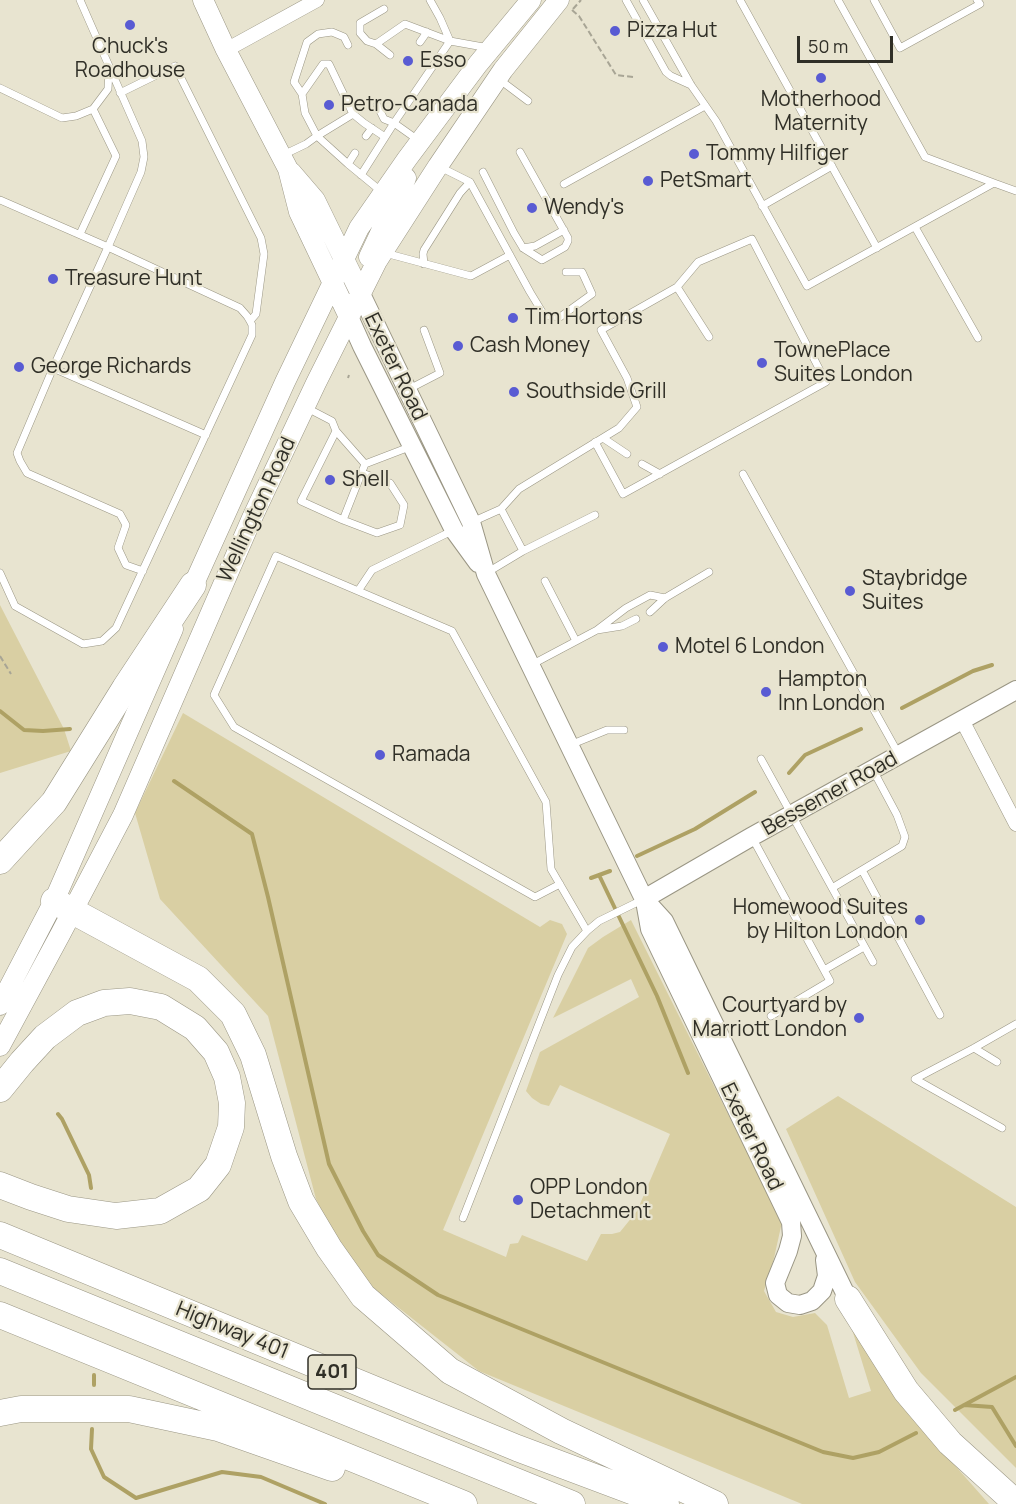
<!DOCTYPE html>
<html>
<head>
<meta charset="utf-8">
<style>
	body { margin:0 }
	#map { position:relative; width:1016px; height:1504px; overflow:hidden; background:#e8e4d0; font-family:Manrope,sans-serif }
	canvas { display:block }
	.scale { position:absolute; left:797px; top:36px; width:96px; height:27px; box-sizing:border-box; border:3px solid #302f27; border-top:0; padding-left:8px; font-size:18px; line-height:21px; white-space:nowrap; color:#302f27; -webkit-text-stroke:4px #e8e4d0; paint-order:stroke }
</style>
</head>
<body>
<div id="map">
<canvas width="1016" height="1504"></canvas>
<div class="scale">50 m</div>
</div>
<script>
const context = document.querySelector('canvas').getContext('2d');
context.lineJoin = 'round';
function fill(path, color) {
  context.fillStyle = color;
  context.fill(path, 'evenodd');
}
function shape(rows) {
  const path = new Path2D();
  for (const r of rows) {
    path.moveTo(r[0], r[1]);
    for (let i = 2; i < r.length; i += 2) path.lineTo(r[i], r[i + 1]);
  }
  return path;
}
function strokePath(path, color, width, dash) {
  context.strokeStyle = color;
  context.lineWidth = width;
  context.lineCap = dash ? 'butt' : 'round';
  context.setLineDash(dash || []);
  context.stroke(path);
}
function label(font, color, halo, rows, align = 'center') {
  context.font = font + ' Manrope,sans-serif';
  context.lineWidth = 4.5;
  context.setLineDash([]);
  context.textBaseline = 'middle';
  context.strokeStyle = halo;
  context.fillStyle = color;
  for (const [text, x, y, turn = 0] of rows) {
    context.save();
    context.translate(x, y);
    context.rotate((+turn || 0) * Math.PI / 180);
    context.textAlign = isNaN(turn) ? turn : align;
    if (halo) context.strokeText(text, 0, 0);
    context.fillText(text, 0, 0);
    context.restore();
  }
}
const green = shape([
	[0,605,64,729,71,751,0,773],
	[183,713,540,927,550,920,562,924,567,934,443,1230,506,1257,510,1244,518,1243,522,1235,587,1261,601,1234,612,1234,620,1232,637,1211,670,1134,560,1085,549,1106,541,1104,532,1098,526,1091,540,1052,639,997,631,979,553,1018,588,948,603,937,631,920,782,1222,774,1258,764,1291,776,1312,793,1317,815,1313,827,1325,849,1398,871,1391,851,1326,898,1401,989,1504,802,1504,479,1371,371,1286,341,1250,316,1199,268,1016,160,899,135,813],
	[838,1096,1016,1207,1016,1468,921,1373,855,1282,786,1129]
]);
const stream = shape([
	[902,708,973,671,992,665],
	[0,711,24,730,43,731,70,729],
	[789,773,805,755,861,729],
	[174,781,252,834,268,897,329,1164,363,1231,378,1255,438,1295,823,1452,853,1458,879,1452,916,1433],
	[637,856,695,829,755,792],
	[599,875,657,996,688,1073],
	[591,878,610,871],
	[58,1114,62,1119,89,1175,91,1188],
	[94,1375,94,1385],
	[964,1405,992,1407,1016,1446],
	[955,1410,1016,1377],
	[92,1429,91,1449,104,1477,136,1498,222,1472,261,1477,325,1504]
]);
const path = shape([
	[573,9,581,0],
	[572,10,579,16,616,75,633,77],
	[348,378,349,375],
	[0,656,11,674]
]);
const service = shape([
	[430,0,440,18,450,41],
	[626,0,666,72,671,76,691,85],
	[643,0,691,85,716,121,807,286,994,183,1016,191],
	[740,0,877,248],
	[838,0,925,157,994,183],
	[874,0,900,48,980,4,977,0],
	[384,9,360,23,360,33,367,41,376,44,390,55],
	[420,42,427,32],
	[376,44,405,24,450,41],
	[500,80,528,101],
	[0,88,62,118,76,116,93,109,108,89,109,70],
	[120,93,175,66,261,238,264,254,256,314,250,321],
	[302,94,294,82,307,42,318,34,332,32,344,37,348,45],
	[353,114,317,136,348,164,382,192],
	[366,136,372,128],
	[418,140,394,123,450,41,489,48],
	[283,155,306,144,317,136,305,113,302,94,323,64,329,64,353,114,364,123,385,137],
	[348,164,355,153],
	[440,167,470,182,530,292,544,315,560,317,592,294,582,272,566,272],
	[483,172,514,233,523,248,542,260,565,247,568,241,568,238,520,152],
	[361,175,394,123,384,119,377,105],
	[564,184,705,106],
	[0,200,108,247,53,368,206,435],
	[762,206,832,166],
	[915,227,978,338],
	[80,234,116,156,93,109],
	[523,248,535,246,564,230],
	[385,253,471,276,510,255],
	[424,264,423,254,424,250,460,193,470,182],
	[53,368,17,453,20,461,27,473,120,514,126,525,118,548,126,565,143,571],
	[409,389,440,373,424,330],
	[307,408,332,421,336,431],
	[603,438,627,454],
	[595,442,623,494,826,382,752,239,698,262,677,287],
	[365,464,336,431,301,501,343,520,365,464,412,446],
	[642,464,660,474],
	[743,474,898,753],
	[343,520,377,533,400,525,404,505,390,483,362,473],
	[472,522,501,509,519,489,619,428,637,407,627,378,601,330,677,287,709,337],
	[523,551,595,515],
	[488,572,523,551,501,509],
	[0,573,15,606,83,644,102,641,116,628,252,335,252,325,250,321,247,316,240,308,108,247,141,172,144,157,142,141,80,0],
	[545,581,576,641],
	[358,591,372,570,454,530],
	[650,612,665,598,709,572],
	[597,630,626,608,650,595,665,598],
	[531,665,597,630,622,626,636,619],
	[570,745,607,730,624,730],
	[761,759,873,962],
	[753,839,830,981,771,1016],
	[862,870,940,1015],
	[560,884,535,897,234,727,214,695,276,556,452,631,546,802,551,869,587,931],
	[832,888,902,846,905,837,897,815,873,770],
	[824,970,864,947],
	[974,1048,997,1062],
	[1002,1128,915,1079,974,1048,1016,1024],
	[463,1218,558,975,572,947,587,931,599,921,642,900]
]);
const minor = shape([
	[226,50,317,0],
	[962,720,1016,824]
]);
const tertiary = shape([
	[361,294,471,522,486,574,644,899,664,921,848,1299],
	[349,317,362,346,454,530,478,563],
	[644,899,751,837,1016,690],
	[645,901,650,929,791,1222,792,1236,788,1251,775,1283,778,1295,788,1303,800,1305,812,1301,822,1291,827,1276,825,1260]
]);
const secondary = shape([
	[203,0,226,50,288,169,299,212,349,317],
	[291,172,315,200,361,294],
	[369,257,406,178],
	[188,597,285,382,359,228,407,159,478,64,531,0],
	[0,1005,54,901,173,629],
	[0,1046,61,933,123,815,252,518,316,383,377,261,438,166,503,70,559,0]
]);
const motorway = shape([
	[0,861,54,802,125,688,193,585],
	[54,901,198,979,233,1014,253,1055,284,1156,301,1201,329,1248,363,1296,450,1371,561,1431,715,1504],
	[0,1089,22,1062,45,1037,77,1013,104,1003,130,1001,161,1007,195,1028,216,1052,227,1077,232,1103,231,1127,218,1165,199,1189,160,1211,116,1216,68,1209,31,1197,0,1185],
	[0,1235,517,1448,666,1504],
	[0,1271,572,1504],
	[848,1299,906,1391,950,1443,1016,1503],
	[0,1315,464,1504],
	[0,1413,21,1409,129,1409,218,1428,332,1468]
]);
const markers = [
	[130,25,6,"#595bd3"],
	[615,31,6,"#595bd3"],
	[408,61,6,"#595bd3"],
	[821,78,6,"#595bd3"],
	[329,105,6,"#595bd3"],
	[694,154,6,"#595bd3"],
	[648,181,6,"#595bd3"],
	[532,208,6,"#595bd3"],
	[53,279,6,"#595bd3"],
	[513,318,6,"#595bd3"],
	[458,346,6,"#595bd3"],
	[762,363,6,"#595bd3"],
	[19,367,6,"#595bd3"],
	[514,392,6,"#595bd3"],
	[330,480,6,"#595bd3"],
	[850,591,6,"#595bd3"],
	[663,647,6,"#595bd3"],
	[766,692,6,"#595bd3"],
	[380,755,6,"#595bd3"],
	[920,920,6,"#595bd3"],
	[859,1018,6,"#595bd3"],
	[518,1200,6,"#595bd3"]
];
const shields = [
	[332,1372,48]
];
const shieldNames = [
	["401",332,1372]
];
const poiNames = [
	["Pizza Hut",627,31],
	["Chuck's",130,47,"center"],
	["Roadhouse",130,71,"center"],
	["Esso",420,61],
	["Motherhood",821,100,"center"],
	["Maternity",821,124,"center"],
	["Petro-Canada",341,105],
	["Tommy Hilfiger",706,154],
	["PetSmart",660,181],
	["Wendy's",544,208],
	["Treasure Hunt",65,279],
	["Tim Hortons",525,318],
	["Cash Money",470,346],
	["TownePlace",774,351],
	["Suites London",774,375],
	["George Richards",31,367],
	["Southside Grill",526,392],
	["Shell",342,480],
	["Staybridge",862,579],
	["Suites",862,603],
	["Motel 6 London",675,647],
	["Hampton",778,680],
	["Inn London",778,704],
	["Ramada",392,755],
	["Homewood Suites",908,908,"right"],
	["by Hilton London",908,932,"right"],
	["Courtyard by",847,1006,"right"],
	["Marriott London",847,1030,"right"],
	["OPP London",530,1188],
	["Detachment",530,1212]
];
const streetNames = [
	["Exeter Road",395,367,64],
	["Wellington Road",257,510,-65],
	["Bessemer Road",830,794,-29],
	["Exeter Road",751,1137,64],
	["Highway 401",232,1331,22]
];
fill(green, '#d9cfa3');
strokePath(stream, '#aea164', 4);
strokePath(service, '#9a9684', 8);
strokePath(minor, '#9a9684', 15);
strokePath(tertiary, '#9a9684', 20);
strokePath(secondary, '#9a9684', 21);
strokePath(motorway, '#9a9684', 27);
strokePath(path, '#a8a595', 2, [6, 3]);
strokePath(service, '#fff', 7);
strokePath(minor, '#fff', 14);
strokePath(tertiary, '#fff', 18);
strokePath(secondary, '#fff', 20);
strokePath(motorway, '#fff', 26);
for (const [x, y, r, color] of markers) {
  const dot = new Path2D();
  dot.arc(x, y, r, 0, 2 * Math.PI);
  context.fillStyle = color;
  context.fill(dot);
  strokePath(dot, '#e8e4d0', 2);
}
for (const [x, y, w] of shields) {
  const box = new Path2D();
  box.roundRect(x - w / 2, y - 17, w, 34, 4.5);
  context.fillStyle = '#e8e4d0';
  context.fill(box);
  strokePath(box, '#302f27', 1.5);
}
label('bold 20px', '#302f27', null, shieldNames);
label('21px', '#302f27', '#e8e4d0', poiNames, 'left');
label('21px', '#302f27', '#e8e4d0', streetNames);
</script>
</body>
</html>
